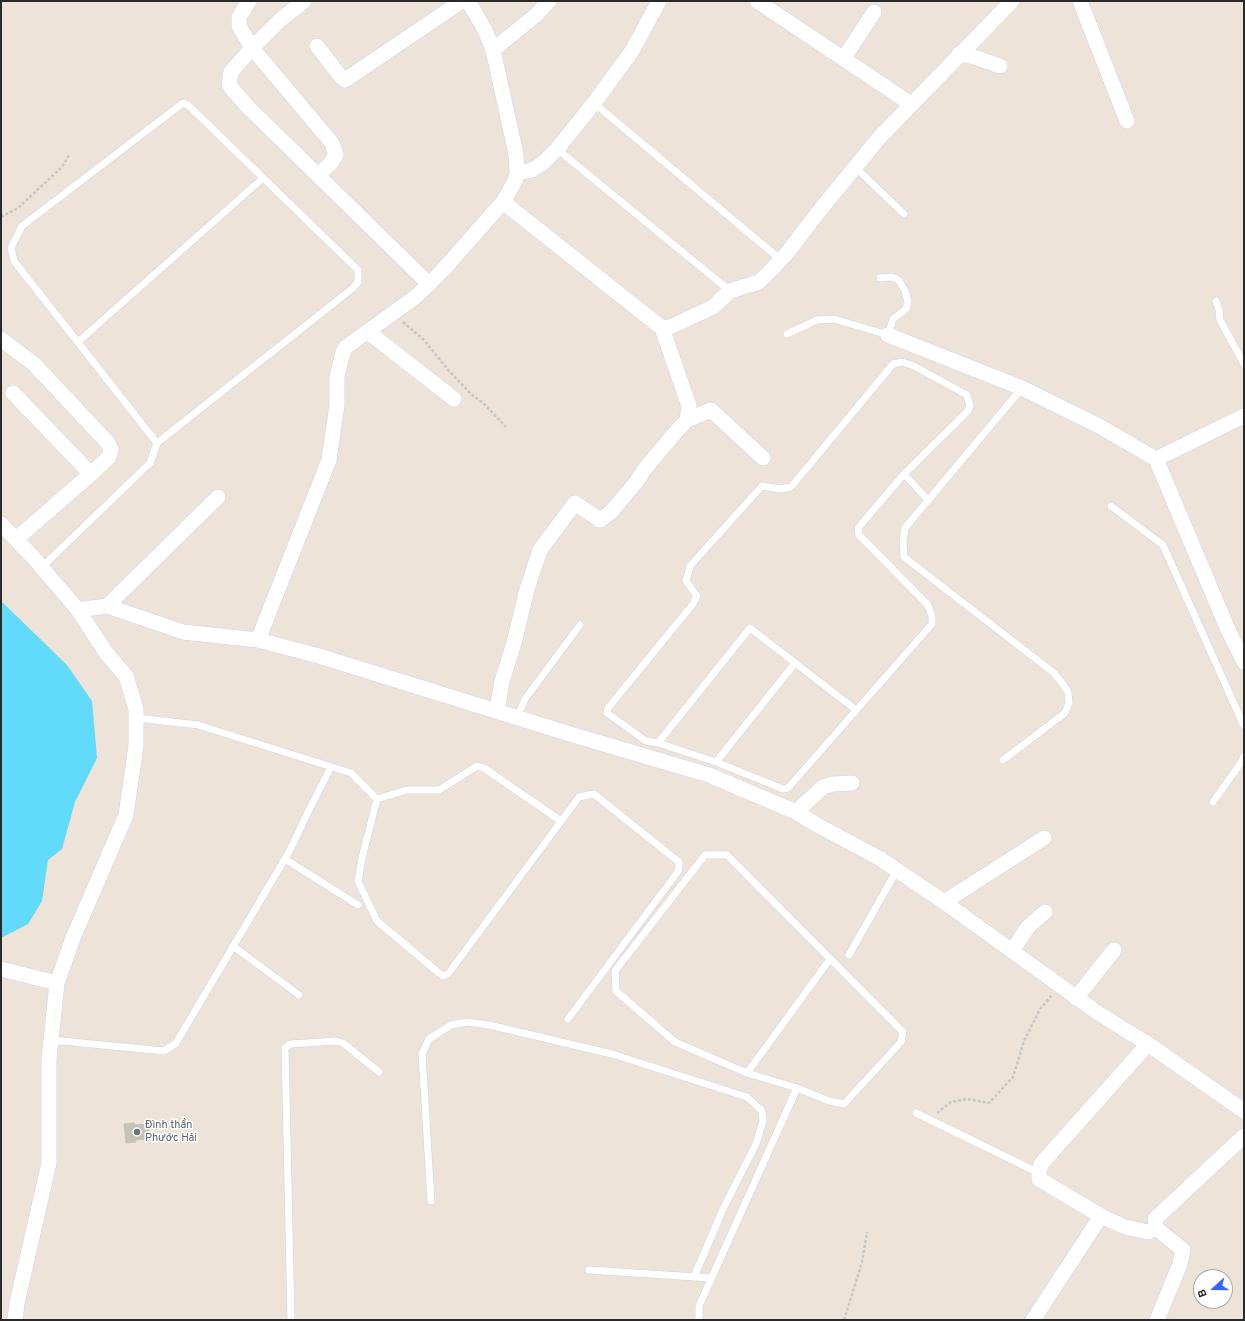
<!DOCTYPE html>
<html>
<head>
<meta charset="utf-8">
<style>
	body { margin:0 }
	#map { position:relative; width:1245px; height:1321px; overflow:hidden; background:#ede3d9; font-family:Overpass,sans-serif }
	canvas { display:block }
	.frame { position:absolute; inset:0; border:2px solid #292929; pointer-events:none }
	.north { position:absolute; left:1193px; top:1269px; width:40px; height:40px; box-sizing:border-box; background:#fff; border:1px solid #a9a9a9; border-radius:50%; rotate:249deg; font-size:11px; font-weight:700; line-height:16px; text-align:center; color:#292929 }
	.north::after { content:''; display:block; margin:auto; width:14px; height:18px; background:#3466ff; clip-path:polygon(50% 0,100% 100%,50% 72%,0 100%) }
</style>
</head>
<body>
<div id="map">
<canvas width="1245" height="1321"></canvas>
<div class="frame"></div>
<div class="north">B</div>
</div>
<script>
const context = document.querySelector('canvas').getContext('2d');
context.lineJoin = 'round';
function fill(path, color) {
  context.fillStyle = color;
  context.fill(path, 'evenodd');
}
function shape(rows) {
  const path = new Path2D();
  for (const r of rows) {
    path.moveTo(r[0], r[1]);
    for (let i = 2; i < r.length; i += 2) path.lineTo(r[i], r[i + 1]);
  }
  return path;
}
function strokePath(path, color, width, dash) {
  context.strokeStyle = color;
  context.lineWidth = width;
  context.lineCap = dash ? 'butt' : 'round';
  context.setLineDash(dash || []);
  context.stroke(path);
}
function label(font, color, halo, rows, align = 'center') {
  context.font = font + ' Overpass,sans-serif';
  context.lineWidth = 3;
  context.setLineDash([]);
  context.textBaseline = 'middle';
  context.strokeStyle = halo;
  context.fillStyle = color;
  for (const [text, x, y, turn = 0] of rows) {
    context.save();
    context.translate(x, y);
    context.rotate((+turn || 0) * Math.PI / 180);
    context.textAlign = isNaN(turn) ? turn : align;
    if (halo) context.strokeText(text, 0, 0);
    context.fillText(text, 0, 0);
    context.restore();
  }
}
const water = shape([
	[1,601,67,665,92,701,97,758,75,802,62,849,48,860,42,901,28,924,1,938]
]);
const building = shape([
	[134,1123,135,1125,149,1124,150,1139,136,1140,136,1142,126,1143,124,1124,134,1123]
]);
const path = shape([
	[1,217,18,208,62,167,69,155],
	[403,322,424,340,450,372,471,394,483,403,506,427],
	[937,1113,951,1102,967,1099,989,1103,1013,1077,1024,1041,1040,1009,1052,995],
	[844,1320,862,1262,867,1232]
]);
const service = shape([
	[594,103,781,260],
	[557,149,730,291],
	[855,167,904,214],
	[1216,301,1219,310,1220,320,1244,364],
	[787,334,817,320,834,319,888,335,893,319,906,309,908,302,905,291,900,282,897,279,892,277,880,278],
	[78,342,263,178],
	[902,362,914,366,967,395,970,406,968,411,904,474,858,528,859,535,928,605,932,617,932,624,788,788,783,789,716,762,658,743,646,741,607,713,608,708,693,604,697,596,686,581,690,566,762,486,780,489,791,487,893,364,902,362],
	[904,474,928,500],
	[1111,506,1163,545,1244,726],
	[42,567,150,463,157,443,14,261,11,248,22,226,183,103,188,105,358,270,358,282,353,288,157,443],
	[137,718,198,725,351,773,377,799,362,858,358,881,377,921,439,973,443,976,448,974,579,797,594,794,679,862,679,870,568,1019],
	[517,718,525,699,580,625],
	[658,743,750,628,856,710],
	[1003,760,1065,713,1069,703,1068,692,1062,683,1054,673,904,557,903,542,905,528,1022,388],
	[716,762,795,663],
	[377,799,407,790,439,790,477,766,484,768,561,821],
	[1213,802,1240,764,1244,756],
	[705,855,727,855,903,1032,901,1042,844,1104,829,1101,797,1088,747,1073,675,1042,616,991,615,971,705,855],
	[285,859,358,905],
	[233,946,299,995],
	[849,955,897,870],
	[51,1040,164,1051,176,1043,289,852,309,810,331,767],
	[747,1073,830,959],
	[916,1113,1039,1173],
	[431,1201,422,1054,429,1039,451,1025,467,1022,489,1025,612,1054,747,1097,762,1111,763,1121,756,1144,724,1207,694,1277],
	[589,1270,711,1278],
	[291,1320,285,1048,290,1044,336,1041,343,1043,379,1072],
	[699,1320,699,1306,797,1088]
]);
const minor = shape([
	[249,1,239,17,239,26,252,48,231,72,229,84,233,90,247,106,429,284],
	[304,1,281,19,252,48,332,143,336,155,330,164,318,175],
	[757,1,911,104],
	[1080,1,1127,121],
	[317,46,341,77,345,80,462,1],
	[493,50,537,14,549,1],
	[959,54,971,56,1000,66],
	[844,58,874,12],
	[517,173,532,170,543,163,557,149,594,103,632,51,659,1],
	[503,202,662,328,670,327,713,307,730,291,759,282,773,268,787,253,820,210,879,138,1012,1],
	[368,332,454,399],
	[888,335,1022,388,1099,426,1156,459,1229,632,1244,662],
	[1,339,34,364,108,443,111,450,109,457,91,474,16,539],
	[13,393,91,474],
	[687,420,711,410,763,458],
	[1156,459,1244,416],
	[1,524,33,557,78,610,107,654,126,676,136,709,136,746,126,815,73,938,57,983,49,1059,49,1163,17,1303,15,1320],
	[107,606,218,497],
	[78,610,107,606,183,632,258,640,319,656,570,734,709,775,796,812,817,825,879,858,944,902,1098,1013,1148,1044,1244,1111],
	[258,640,329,460,337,405,337,377,343,352,346,347,414,298,423,290,442,271,503,202,515,181,517,173,516,154,493,50,485,30,468,1],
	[497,711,502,681,514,643,527,589,540,550,575,503,600,520,611,512,637,481,644,470,674,434,687,420,689,406,662,328],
	[796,812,823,787,833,784,852,783],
	[944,902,1044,838],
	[1012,951,1028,927,1045,912],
	[1,969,57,983],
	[1076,998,1114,950],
	[1148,1044,1041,1164,1039,1173,1039,1179,1101,1216,1125,1227,1148,1232,1156,1228],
	[1033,1320,1101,1216],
	[1157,1320,1180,1264,1183,1250,1156,1228,1155,1219,1244,1136]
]);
const markers = [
	[137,1132,4,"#6b7280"]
];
const worshipNames = [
	["Đình thần",145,1126],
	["Phước Hải",145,1139]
];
fill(water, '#62daf9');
fill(building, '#c7c2b8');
strokePath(building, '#c8c0b3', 1);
strokePath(service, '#cfd4e4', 8);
strokePath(minor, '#cfd4e4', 16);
strokePath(path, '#c7c7c7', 2.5, [3, 2]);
strokePath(service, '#fff', 7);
strokePath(minor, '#fff', 15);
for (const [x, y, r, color] of markers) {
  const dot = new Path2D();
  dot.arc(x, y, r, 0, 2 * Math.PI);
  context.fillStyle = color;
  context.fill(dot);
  strokePath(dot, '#fff', 1.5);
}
label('11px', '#5b616d', '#fff', worshipNames, 'left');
</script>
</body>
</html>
